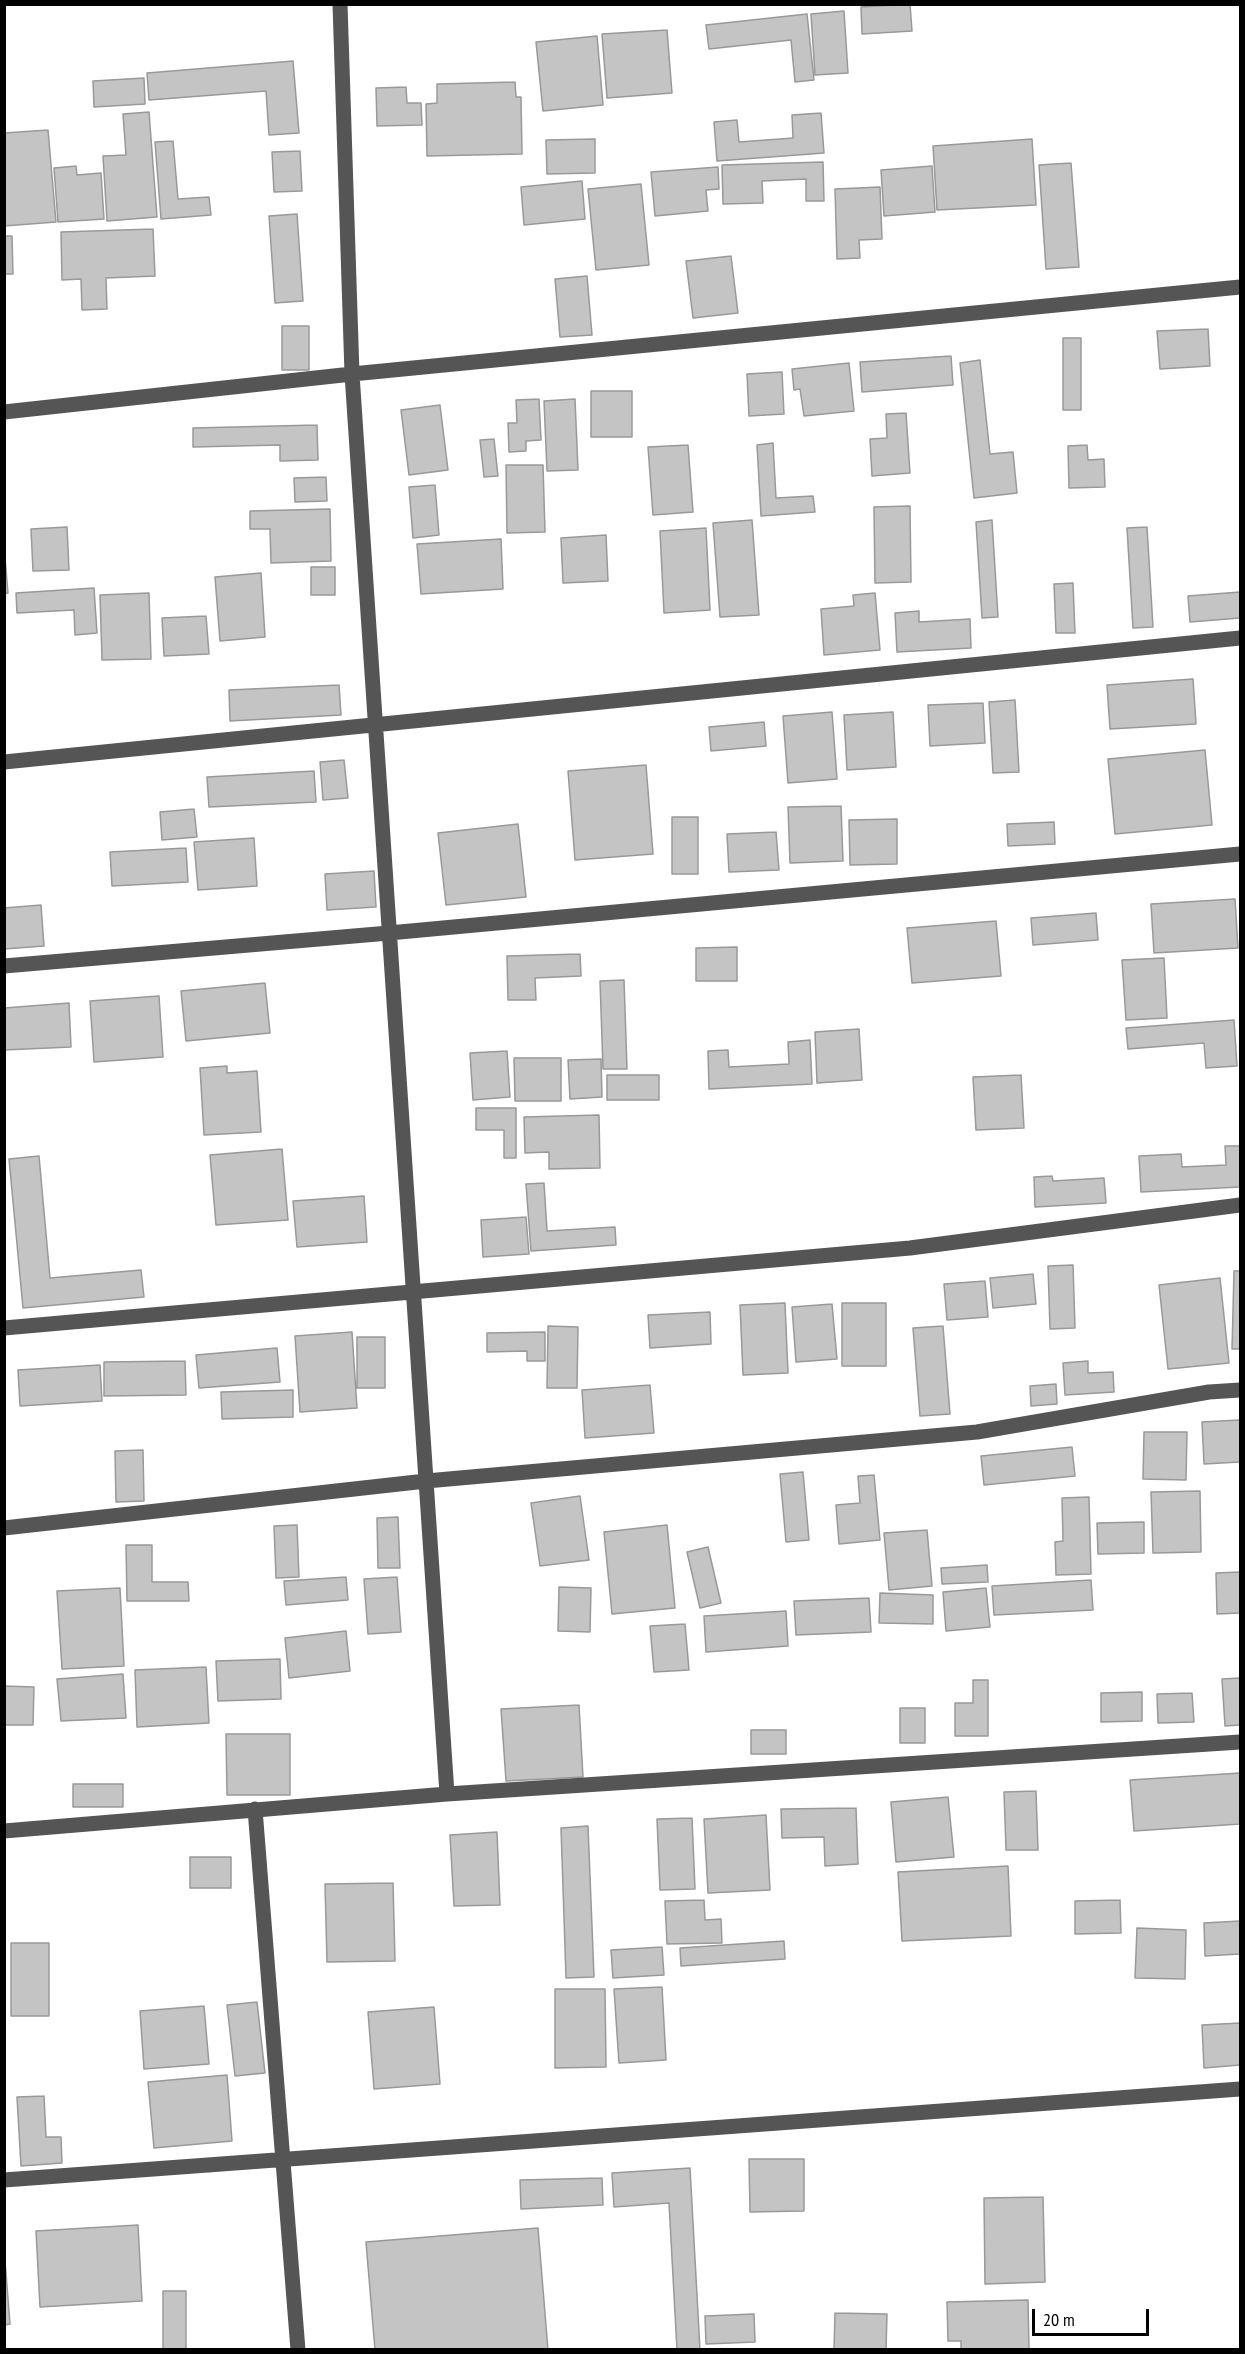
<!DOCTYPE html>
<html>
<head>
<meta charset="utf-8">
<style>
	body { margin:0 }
	#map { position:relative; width:1245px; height:2354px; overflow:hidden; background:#fff; font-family:"PT Sans Narrow",sans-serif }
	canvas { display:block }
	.frame { position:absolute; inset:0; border:6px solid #000; pointer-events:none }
	.scale { position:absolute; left:1032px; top:2309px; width:117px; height:27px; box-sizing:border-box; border:3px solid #000; border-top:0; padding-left:8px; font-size:18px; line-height:21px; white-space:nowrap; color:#000; -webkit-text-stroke:4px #fff; paint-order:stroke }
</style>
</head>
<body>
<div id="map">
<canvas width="1245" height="2354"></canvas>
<div class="frame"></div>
<div class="scale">20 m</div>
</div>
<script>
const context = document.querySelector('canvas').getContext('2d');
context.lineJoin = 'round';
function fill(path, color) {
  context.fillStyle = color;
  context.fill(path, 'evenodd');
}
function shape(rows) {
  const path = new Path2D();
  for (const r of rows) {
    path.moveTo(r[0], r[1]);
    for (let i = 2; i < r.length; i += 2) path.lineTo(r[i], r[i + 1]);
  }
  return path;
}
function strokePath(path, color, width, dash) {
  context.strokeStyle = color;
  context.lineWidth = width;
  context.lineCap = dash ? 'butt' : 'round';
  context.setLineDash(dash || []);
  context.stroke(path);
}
const building = shape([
	[910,4,912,31,862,34,861,7,910,4],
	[844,11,848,73,815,75,811,14,844,11],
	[807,14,814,80,795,82,791,40,709,49,706,25,807,14],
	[667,30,672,93,607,98,602,34,667,30],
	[597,36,603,105,543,111,536,42,597,36],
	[293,61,299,133,269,135,266,91,149,100,147,73,293,61],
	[144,78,145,104,94,107,93,81,144,78],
	[515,82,516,97,521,97,522,154,427,156,426,104,437,103,437,84,515,82],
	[406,87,407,103,421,103,422,125,377,126,376,88,406,87],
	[149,112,157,217,107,221,103,156,126,155,123,114,149,112],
	[821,113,824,153,717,161,714,122,737,120,739,142,793,138,792,115,821,113],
	[48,130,56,222,4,226,4,133,48,130],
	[595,139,595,173,547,174,546,140,595,139],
	[1032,139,1036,205,937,210,933,146,1032,139],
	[173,141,178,199,209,197,211,215,161,219,155,142,173,141],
	[300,151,302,191,274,192,272,152,300,151],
	[823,162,824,201,806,201,806,179,762,181,763,203,723,204,722,165,823,162],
	[1071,163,1079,267,1046,269,1039,165,1071,163],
	[76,166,77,175,101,173,104,219,58,222,54,168,76,166],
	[932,166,935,212,884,216,881,170,932,166],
	[718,167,719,189,706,190,708,211,655,216,651,172,718,167],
	[582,181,585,219,524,225,521,187,582,181],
	[641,184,649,265,596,270,588,189,641,184],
	[880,187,882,239,859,240,860,258,837,259,835,189,880,187],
	[297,214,303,301,275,303,269,216,297,214],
	[153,229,155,276,106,278,107,309,82,310,81,279,62,280,61,232,153,229],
	[4,236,12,236,13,274,4,274,4,236],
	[731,256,738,313,693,318,686,261,731,256],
	[587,276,592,335,560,337,555,279,587,276],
	[282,326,309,326,309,370,282,370,282,326],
	[1208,329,1210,366,1160,369,1157,331,1208,329],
	[1063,338,1081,338,1081,410,1063,410,1063,338],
	[951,356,953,385,862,392,860,362,951,356],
	[980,360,990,454,1013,452,1017,493,974,498,960,363,980,360],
	[849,363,854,411,804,416,800,389,794,390,792,369,849,363],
	[782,372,784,414,749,416,747,374,782,372],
	[591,391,632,391,632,437,591,437,591,391],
	[539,399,541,440,526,441,526,451,509,452,508,423,517,423,516,400,539,399],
	[575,399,578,470,547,471,544,401,575,399],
	[440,405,448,470,409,475,401,410,440,405],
	[906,413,910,473,872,476,870,439,887,438,886,414,906,413],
	[317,425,318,460,280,461,280,445,193,447,193,428,317,425],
	[494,439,498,476,484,477,480,440,494,439],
	[773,443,776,498,813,496,815,512,761,516,757,445,773,443],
	[688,445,693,512,653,515,648,447,688,445],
	[1087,445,1088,460,1104,459,1105,487,1069,488,1068,446,1087,445],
	[506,465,543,465,545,532,507,533,506,465],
	[326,477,327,501,295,502,294,478,326,477],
	[435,485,439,535,413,538,409,487,435,485],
	[910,506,911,582,875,583,874,507,910,506],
	[330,509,331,561,271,563,270,529,250,529,250,511,330,509],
	[752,520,759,615,720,617,713,523,752,520],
	[992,520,998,617,982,618,976,522,992,520],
	[67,527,69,570,33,571,31,529,67,527],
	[1147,527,1153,627,1133,628,1127,528,1147,527],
	[706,528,710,610,664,613,660,531,706,528],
	[606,535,608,581,563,583,561,538,606,535],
	[501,539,503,589,421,594,417,544,501,539],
	[4,546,8,593,4,594,4,546],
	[311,567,335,567,335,595,311,595,311,567],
	[261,573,265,637,220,641,215,577,261,573],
	[1073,583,1075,633,1056,633,1054,584,1073,583],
	[94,588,97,633,75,635,74,610,17,613,16,593,94,588],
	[1240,592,1240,618,1190,622,1188,596,1240,592],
	[149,593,151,659,102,660,100,595,149,593],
	[875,593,880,650,824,655,821,609,854,606,853,595,875,593],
	[919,611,919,622,970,619,971,648,897,652,895,613,919,611],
	[206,616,209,654,164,656,162,618,206,616],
	[1193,679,1196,724,1110,729,1107,685,1193,679],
	[339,685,341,715,230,721,229,690,339,685],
	[1015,700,1019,772,993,773,989,702,1015,700],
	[983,703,985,743,930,746,928,705,983,703],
	[832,712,837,779,788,783,783,716,832,712],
	[893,712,896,767,847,770,844,715,893,712],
	[764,722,766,746,711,751,709,727,764,722],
	[1205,750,1212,825,1115,834,1108,759,1205,750],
	[344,760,348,798,323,800,320,762,344,760],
	[646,765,653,854,575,860,568,771,646,765],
	[314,771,316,802,209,807,207,777,314,771],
	[841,806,843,861,790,863,788,807,841,806],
	[194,809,197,837,162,840,160,812,194,809],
	[672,817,698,817,698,874,672,874,672,817],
	[897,819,897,864,850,865,849,820,897,819],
	[1054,822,1055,844,1008,846,1007,824,1054,822],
	[518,824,526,897,446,905,438,833,518,824],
	[776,832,779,870,729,872,727,834,776,832],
	[254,838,257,886,198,890,194,842,254,838],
	[186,848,188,882,112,886,110,852,186,848],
	[374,871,376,907,327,910,325,874,374,871],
	[1235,899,1238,948,1154,953,1151,904,1235,899],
	[41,905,44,946,4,949,4,908,41,905],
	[1096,913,1098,940,1033,945,1031,918,1096,913],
	[996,921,1001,976,912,983,907,928,996,921],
	[737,947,737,981,696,981,696,948,737,947],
	[580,954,581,976,535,978,536,1000,508,1000,507,956,580,954],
	[1164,958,1167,1018,1126,1020,1122,960,1164,958],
	[624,980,627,1069,603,1069,600,981,624,980],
	[265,983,270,1033,186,1041,181,991,265,983],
	[159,996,163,1057,94,1062,90,1001,159,996],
	[69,1003,71,1047,4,1050,4,1008,69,1003],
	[1234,1020,1237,1066,1206,1068,1204,1043,1128,1049,1126,1028,1234,1020],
	[859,1029,862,1080,817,1083,815,1032,859,1029],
	[810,1040,812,1084,709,1089,708,1051,728,1050,729,1067,789,1064,788,1042,810,1040],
	[507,1051,510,1097,473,1100,470,1053,507,1051],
	[514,1058,561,1058,561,1101,515,1101,514,1058],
	[601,1059,602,1097,570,1099,568,1060,601,1059],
	[227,1066,227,1073,257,1071,261,1132,204,1135,200,1068,227,1066],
	[607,1075,659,1075,659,1100,607,1100,607,1075],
	[1021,1075,1024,1128,976,1130,973,1077,1021,1075],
	[476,1108,516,1108,516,1158,504,1158,504,1130,476,1130,476,1108],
	[599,1115,600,1168,549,1169,549,1152,525,1153,524,1117,599,1115],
	[1225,1146,1240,1146,1240,1187,1141,1192,1139,1156,1181,1154,1182,1167,1226,1165,1225,1146],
	[282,1149,288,1220,216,1225,210,1155,282,1149],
	[39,1156,50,1278,141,1270,144,1297,23,1308,9,1159,39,1156],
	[1052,1176,1053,1181,1104,1178,1106,1203,1035,1207,1034,1177,1052,1176],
	[544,1183,547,1231,615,1227,616,1245,531,1251,526,1184,544,1183],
	[364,1196,367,1242,297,1247,293,1201,364,1196],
	[526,1217,529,1254,483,1257,481,1220,526,1217],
	[1073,1265,1075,1328,1050,1329,1048,1266,1073,1265],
	[1234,1271,1240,1271,1240,1349,1232,1349,1234,1271],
	[1033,1274,1036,1304,993,1308,990,1278,1033,1274],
	[1220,1278,1229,1363,1168,1369,1159,1285,1220,1278],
	[985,1281,988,1317,947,1320,944,1284,985,1281],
	[785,1303,788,1373,743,1375,740,1305,785,1303],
	[842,1303,886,1303,886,1366,842,1366,842,1303],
	[832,1304,837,1359,796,1362,792,1307,832,1304],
	[710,1312,711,1344,650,1348,648,1315,710,1312],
	[548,1326,578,1327,577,1388,547,1388,548,1326],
	[943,1326,950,1414,920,1416,913,1328,943,1326],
	[352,1332,357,1408,300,1412,295,1336,352,1332],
	[545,1332,545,1361,527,1361,527,1351,487,1352,487,1333,545,1332],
	[357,1337,385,1337,385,1388,357,1388,357,1337],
	[277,1348,280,1382,199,1388,196,1355,277,1348],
	[185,1361,186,1395,104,1396,104,1362,185,1361],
	[1088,1361,1088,1373,1113,1372,1114,1392,1065,1395,1063,1363,1088,1361],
	[100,1365,102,1401,20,1406,18,1370,100,1365],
	[1056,1384,1057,1404,1031,1406,1030,1386,1056,1384],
	[650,1385,654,1433,585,1438,582,1390,650,1385],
	[293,1390,293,1417,222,1419,221,1392,293,1390],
	[1240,1420,1240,1462,1204,1464,1202,1422,1240,1420],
	[1144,1432,1187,1432,1186,1480,1143,1479,1144,1432],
	[1072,1447,1075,1476,984,1485,981,1456,1072,1447],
	[143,1450,144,1501,116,1502,115,1451,143,1450],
	[803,1472,809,1540,786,1542,780,1474,803,1472],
	[874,1475,880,1540,839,1544,836,1505,860,1503,858,1476,874,1475],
	[1200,1491,1201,1552,1153,1553,1151,1492,1200,1491],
	[580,1496,589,1560,540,1566,531,1503,580,1496],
	[1089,1497,1091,1574,1056,1575,1055,1542,1063,1541,1062,1498,1089,1497],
	[398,1517,400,1568,378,1568,377,1518,398,1517],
	[1144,1522,1144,1553,1098,1554,1097,1523,1144,1522],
	[297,1525,299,1577,276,1578,274,1526,297,1525],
	[667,1525,675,1608,612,1614,604,1532,667,1525],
	[927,1530,932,1586,889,1590,884,1533,927,1530],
	[126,1545,152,1545,152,1582,188,1582,189,1601,127,1601,126,1545],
	[708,1547,721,1603,700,1608,687,1552,708,1547],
	[987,1565,988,1582,942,1584,941,1568,987,1565],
	[1240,1572,1240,1613,1217,1614,1216,1573,1240,1572],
	[346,1577,348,1600,286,1605,284,1581,346,1577],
	[397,1577,401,1632,368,1634,364,1579,397,1577],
	[1091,1580,1093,1610,994,1615,992,1586,1091,1580],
	[559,1587,591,1588,590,1632,558,1631,559,1587],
	[120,1588,124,1666,62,1669,57,1591,120,1588],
	[986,1588,990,1627,946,1631,943,1592,986,1588],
	[880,1593,933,1595,933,1624,879,1623,880,1593],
	[869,1598,871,1632,796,1635,794,1601,869,1598],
	[786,1611,788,1646,706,1652,704,1616,786,1611],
	[685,1624,689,1670,654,1672,650,1626,685,1624],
	[346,1631,350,1671,289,1678,285,1638,346,1631],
	[280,1659,281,1699,218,1701,216,1661,280,1659],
	[206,1667,209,1723,137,1727,135,1670,206,1667],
	[123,1674,126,1718,61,1721,57,1679,123,1674],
	[1240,1678,1240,1725,1225,1726,1222,1679,1240,1678],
	[973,1680,988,1680,988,1736,955,1736,955,1703,973,1703,973,1680],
	[4,1686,34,1687,33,1725,4,1725,4,1686],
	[1142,1692,1142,1721,1101,1722,1101,1693,1142,1692],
	[1192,1693,1194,1722,1158,1723,1157,1694,1192,1693],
	[579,1705,583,1777,506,1781,501,1709,579,1705],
	[900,1708,925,1708,925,1743,900,1743,900,1708],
	[751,1730,786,1730,786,1754,751,1754,751,1730],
	[226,1734,290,1734,290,1795,227,1795,226,1734],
	[1240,1773,1240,1824,1134,1831,1130,1780,1240,1773],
	[73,1784,123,1784,123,1807,73,1807,73,1784],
	[1036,1791,1038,1850,1006,1850,1004,1792,1036,1791],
	[948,1797,954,1857,896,1862,891,1802,948,1797],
	[856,1808,858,1864,825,1866,824,1837,782,1838,781,1809,856,1808],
	[766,1815,770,1890,708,1893,704,1819,766,1815],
	[692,1818,695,1889,660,1890,657,1819,692,1818],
	[588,1826,594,1977,566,1978,561,1828,588,1826],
	[497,1832,500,1905,454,1906,450,1835,497,1832],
	[190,1857,231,1857,231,1888,190,1888,190,1857],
	[1008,1866,1011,1936,902,1941,898,1872,1008,1866],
	[393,1883,395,1961,327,1962,325,1884,393,1883],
	[704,1900,705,1920,721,1919,722,1943,667,1944,665,1901,704,1900],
	[1120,1900,1121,1933,1075,1934,1075,1901,1120,1900],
	[1240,1921,1240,1954,1205,1956,1204,1923,1240,1921],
	[1137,1928,1186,1930,1185,1979,1135,1978,1137,1928],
	[784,1941,785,1959,681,1966,680,1948,784,1941],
	[11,1943,49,1943,49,2016,11,2016,11,1943],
	[662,1947,664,1975,613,1978,611,1950,662,1947],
	[662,1987,666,2060,619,2063,614,1989,662,1987],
	[555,1989,605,1989,606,2067,555,2068,555,1989],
	[257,2002,265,2073,235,2076,227,2005,257,2002],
	[204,2006,209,2064,144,2069,140,2011,204,2006],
	[434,2007,440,2084,374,2089,368,2012,434,2007],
	[1240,2023,1240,2065,1204,2068,1202,2025,1240,2023],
	[227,2075,232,2141,154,2148,148,2082,227,2075],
	[44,2096,46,2137,61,2137,62,2163,21,2166,17,2097,44,2096],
	[749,2159,804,2159,804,2211,750,2212,749,2159],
	[690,2168,700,2350,677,2350,669,2203,614,2207,612,2173,690,2168],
	[602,2178,603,2205,521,2209,520,2180,602,2178],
	[1043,2197,1045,2282,985,2284,984,2198,1043,2197],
	[138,2225,142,2301,40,2307,36,2231,138,2225],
	[538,2228,548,2350,375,2350,366,2242,538,2228],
	[4,2248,10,2324,4,2325,4,2248],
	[163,2291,186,2291,186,2350,163,2350,163,2291],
	[1028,2300,1029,2350,961,2350,961,2341,948,2341,947,2302,1028,2300],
	[835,2313,887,2314,886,2350,834,2350,835,2313],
	[754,2314,755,2342,706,2344,705,2316,754,2314]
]);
const minor = shape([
	[340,4,352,374,447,1794],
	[4,412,352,374,1240,287],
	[4,762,1240,638],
	[4,966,389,933,1240,854],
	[4,1328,910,1248,1240,1205],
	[4,1528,426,1481,977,1432,1209,1392,1240,1390],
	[255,1809,298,2350],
	[4,1831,447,1794,1240,1742],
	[4,2180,1240,2089]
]);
fill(building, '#c4c4c4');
strokePath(building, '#999', 1.5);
strokePath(minor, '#555', 15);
</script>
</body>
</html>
